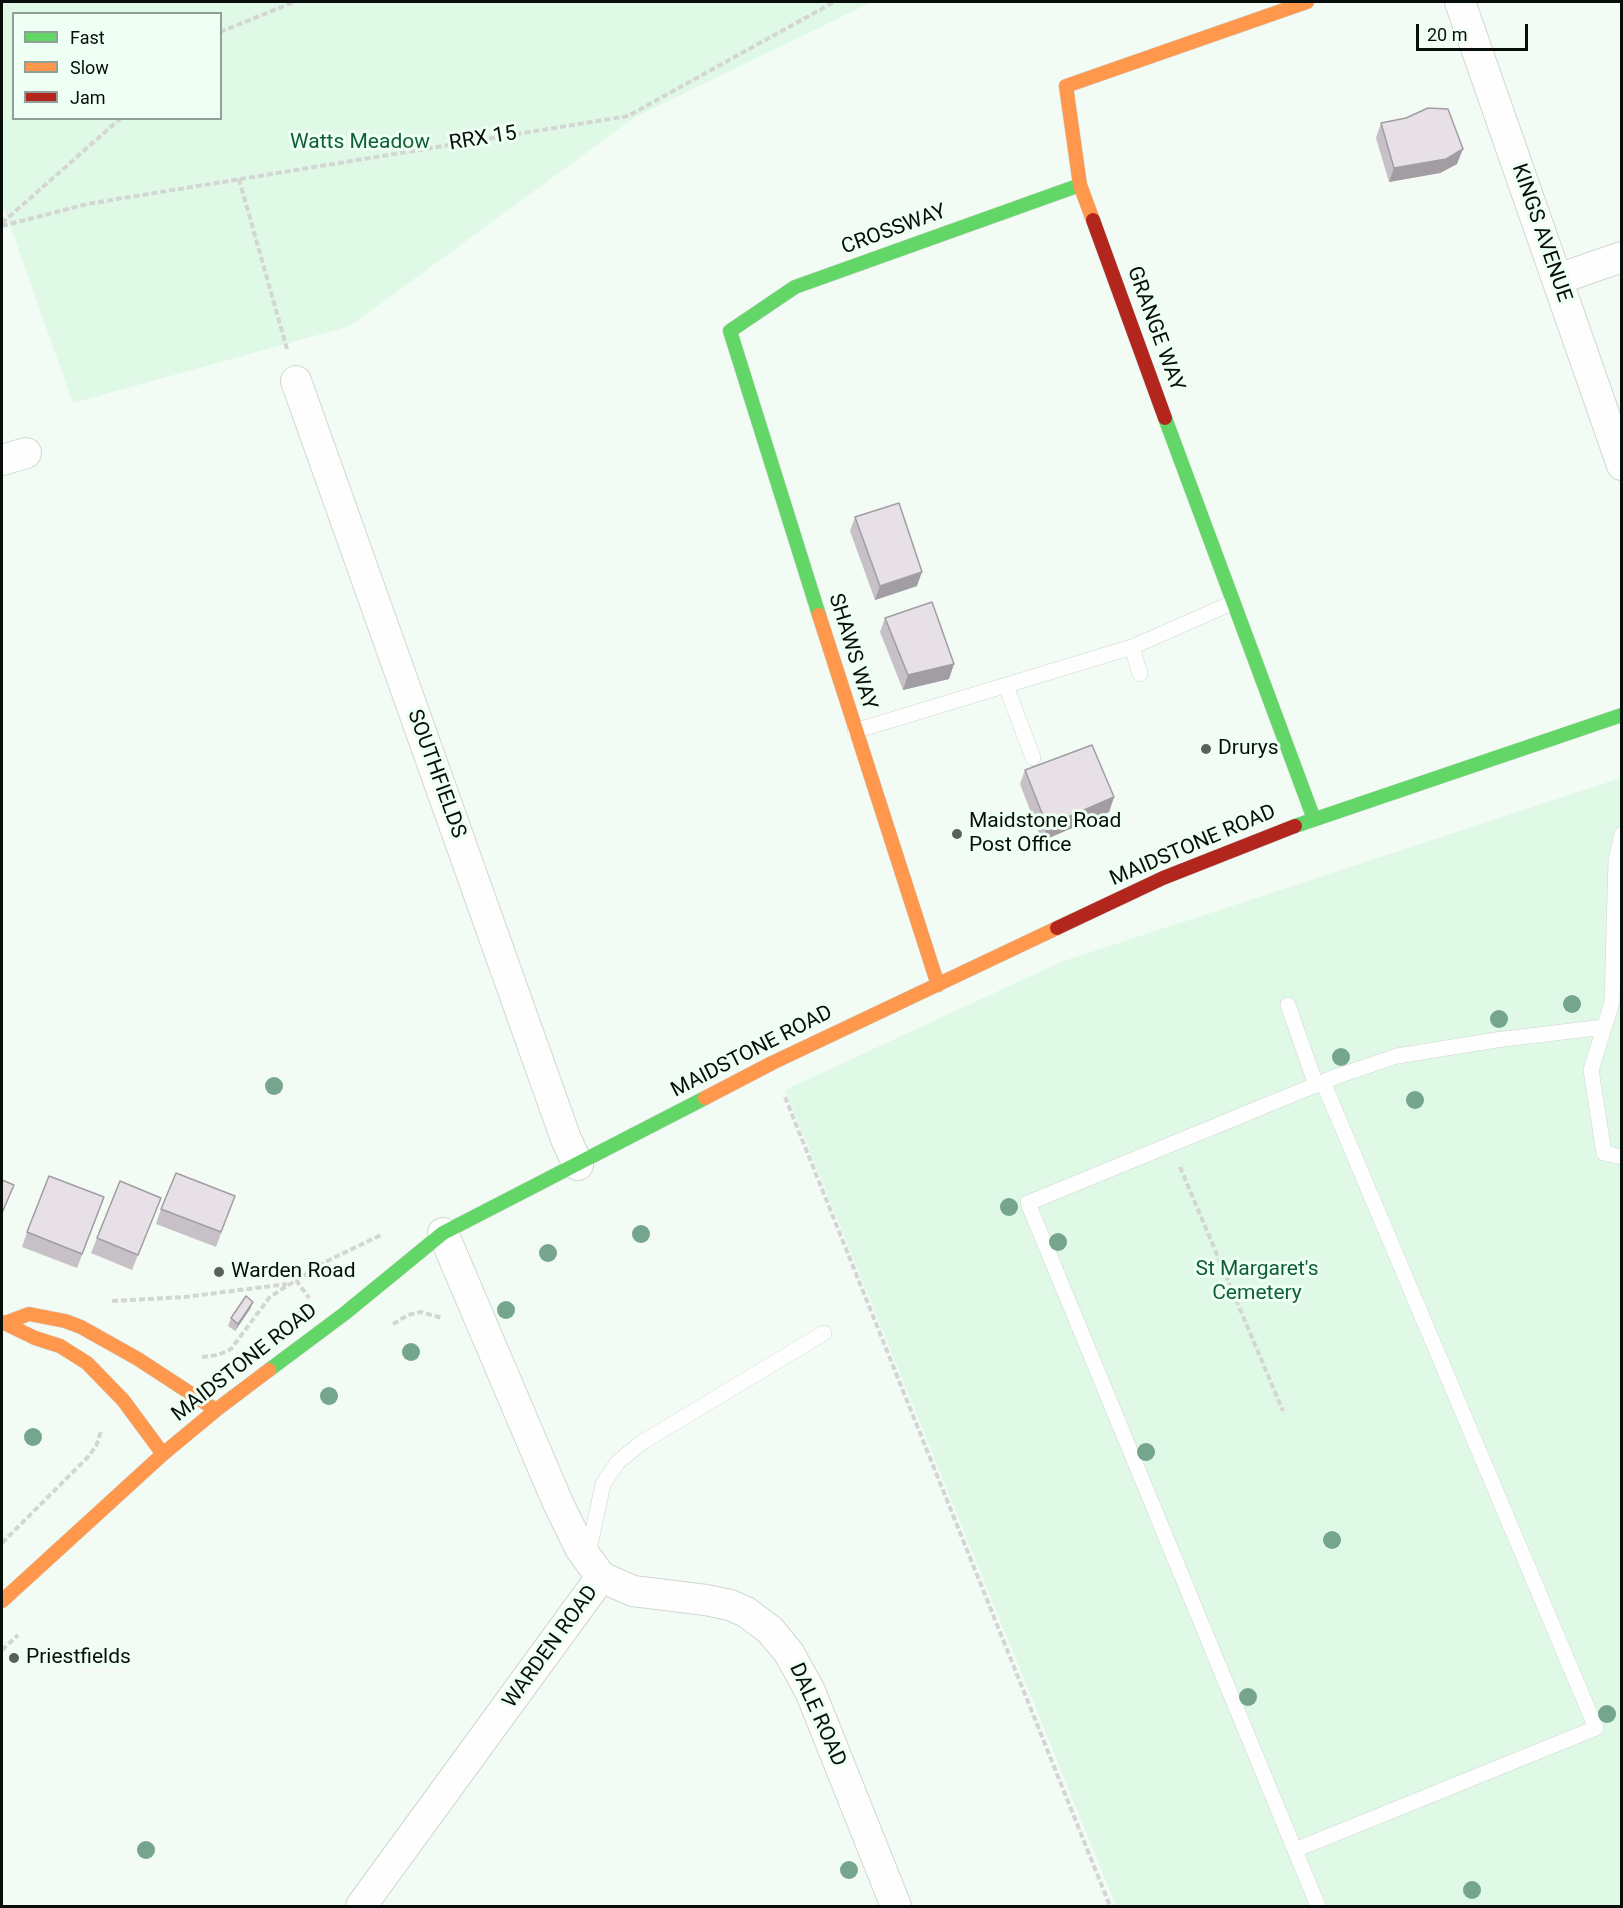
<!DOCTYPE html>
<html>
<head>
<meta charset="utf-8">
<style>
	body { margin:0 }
	#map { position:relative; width:1623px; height:1908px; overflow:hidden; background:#f2fbf4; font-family:Roboto,sans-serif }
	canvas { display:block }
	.frame { position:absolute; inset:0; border:3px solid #080e0a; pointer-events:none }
	.legend { position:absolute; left:12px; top:12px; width:210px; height:108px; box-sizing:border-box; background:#eefff3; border:2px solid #929f96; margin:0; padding:8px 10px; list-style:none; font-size:18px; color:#080e0a }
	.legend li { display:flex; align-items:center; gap:12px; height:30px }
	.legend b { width:30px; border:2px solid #929f96 }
	.scale { position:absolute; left:1416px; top:24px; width:112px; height:27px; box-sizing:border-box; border:3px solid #080e0a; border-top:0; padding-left:8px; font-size:18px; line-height:21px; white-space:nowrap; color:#080e0a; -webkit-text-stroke:4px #eefff3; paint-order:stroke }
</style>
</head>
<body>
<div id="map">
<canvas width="1623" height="1908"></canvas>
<div class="frame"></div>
<ul class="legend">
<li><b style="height:8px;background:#63d668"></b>Fast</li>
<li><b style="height:8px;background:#ff974d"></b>Slow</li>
<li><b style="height:8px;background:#b3261e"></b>Jam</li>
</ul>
<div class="scale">20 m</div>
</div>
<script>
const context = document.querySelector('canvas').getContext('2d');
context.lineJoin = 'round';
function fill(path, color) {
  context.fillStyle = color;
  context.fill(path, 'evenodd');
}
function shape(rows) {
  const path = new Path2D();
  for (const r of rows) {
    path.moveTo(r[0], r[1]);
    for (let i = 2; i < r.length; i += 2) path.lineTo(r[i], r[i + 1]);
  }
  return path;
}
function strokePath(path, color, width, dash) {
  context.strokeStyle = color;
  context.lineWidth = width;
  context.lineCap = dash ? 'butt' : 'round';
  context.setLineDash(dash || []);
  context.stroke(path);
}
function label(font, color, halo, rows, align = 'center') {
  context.font = font + ' Roboto,sans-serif';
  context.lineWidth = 6;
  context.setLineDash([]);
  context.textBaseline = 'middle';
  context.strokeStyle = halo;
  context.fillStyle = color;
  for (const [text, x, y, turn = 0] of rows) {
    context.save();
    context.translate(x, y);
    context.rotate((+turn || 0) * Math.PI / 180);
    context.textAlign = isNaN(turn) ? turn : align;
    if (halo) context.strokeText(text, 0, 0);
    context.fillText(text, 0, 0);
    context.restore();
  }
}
const green = shape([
	[2,2,872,2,635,117,350,326,73,403,2,203],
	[14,14,220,14,220,118,14,118],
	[1621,778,1621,1906,1116,1906,785,1090,1061,962]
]);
const path = shape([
	[220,32,294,2],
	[239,179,287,349],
	[2,223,121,118],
	[2,226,87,204,628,116,834,2],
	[785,1097,1110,1906],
	[1180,1167,1283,1411],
	[296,1280,309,1298],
	[112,1301,185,1297,287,1284],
	[393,1324,408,1315,421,1312,442,1318],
	[202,1357,218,1355,231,1349,269,1298,276,1293,325,1262,381,1235],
	[2,1543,89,1456,97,1444,101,1431],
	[2,1650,18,1635]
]);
const lane = shape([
	[1132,647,1232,603],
	[1006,686,1033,758],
	[855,731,1132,647,1140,674],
	[1622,834,1616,860,1612,1002,1591,1070,1604,1153,1622,1157],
	[1288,1005,1316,1085],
	[591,1555,589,1550,603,1484,618,1462,641,1443,824,1333],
	[1295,1850,1596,1728,1323,1082],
	[1318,1906,1028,1203,1335,1077,1397,1056,1496,1040,1604,1027]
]);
const street = shape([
	[1460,2,1622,465],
	[1558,279,1622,257],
	[296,381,566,1139,578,1165],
	[2,460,26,453],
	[601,1577,633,1591,706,1600,730,1605,746,1612,770,1630,789,1653,810,1691,896,1906],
	[361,1906,601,1577,580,1548,558,1503,443,1233]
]);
const fast = shape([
	[1165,418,1314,819],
	[819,615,730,331,795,287,1080,185],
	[1295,826,1622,715],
	[269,1370,344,1314,443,1233,705,1098]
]);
const slow = shape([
	[1093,220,1080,185,1066,86,1307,2],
	[819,615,938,985],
	[705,1098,772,1063,1057,928],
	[2,1322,35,1338,60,1346,87,1363,123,1400,163,1454],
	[5,1323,29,1314,65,1321,81,1327,138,1359,216,1410],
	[2,1601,163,1454,216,1410,269,1370]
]);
const jam = shape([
	[1093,220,1165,418],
	[1057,928,1163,878,1295,826]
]);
const trees = [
	[1572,1004],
	[1499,1019],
	[1341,1057],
	[274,1086],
	[1415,1100],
	[1009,1207],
	[641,1234],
	[1058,1242],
	[548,1253],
	[506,1310],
	[411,1352],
	[329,1396],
	[33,1437],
	[1146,1452],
	[1332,1540],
	[1248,1697],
	[1607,1714],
	[146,1850],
	[849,1870],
	[1472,1890]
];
const wall = shape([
	[1381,123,1457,164,1440,173,1389,182,1376,138],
	[855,517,917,586,875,600,850,531],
	[885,618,949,679,903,690,880,632],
	[1025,770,1114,797,1109,812,1042,841,1020,784],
	[235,1196,216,1247,156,1224,161,1209],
	[161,1198,132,1270,91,1253,97,1238],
	[99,1212,77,1268,22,1247,27,1232],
	[253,1302,250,1309,235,1331,228,1326,231,1318]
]);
const shadedWall = shape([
	[1463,149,1457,164,1440,173,1389,182,1394,168],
	[922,572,917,586,875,600,880,586],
	[954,664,949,679,903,690,908,675],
	[1114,797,1109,812,1042,841,1047,826],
	[253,1302,250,1309,235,1331,238,1324]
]);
const building = shape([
	[1428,108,1448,109,1463,149,1446,159,1394,168,1381,123,1406,118,1428,108],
	[899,503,922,572,880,586,855,517,899,503],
	[932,602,954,664,908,675,885,618,932,602],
	[1092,745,1114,797,1047,826,1025,770,1092,745],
	[176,1173,235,1196,221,1232,161,1209,176,1173],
	[49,1176,104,1197,82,1254,27,1232,49,1176],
	[2,1180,14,1185,2,1213,2,1180],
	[120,1181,161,1198,138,1255,97,1238,120,1181],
	[246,1296,253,1302,238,1324,231,1318,246,1296]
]);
const markers = [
	[1206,749,6,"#5a615c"],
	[957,834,6,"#5a615c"],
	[219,1272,6,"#5a615c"],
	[14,1658,6,"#5a615c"]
];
const streetNames = [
	["RRX 15",483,139,-9],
	["CROSSWAY",894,230,-20],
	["KINGS AVENUE",1541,233,71],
	["GRANGE WAY",1155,329,70],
	["SHAWS WAY",852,652,73],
	["SOUTHFIELDS",436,774,70],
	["MAIDSTONE ROAD",1193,846,-23],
	["MAIDSTONE ROAD",752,1052,-27],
	["MAIDSTONE ROAD",245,1363,-38],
	["WARDEN ROAD",551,1647,-54],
	["DALE ROAD",817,1715,66]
];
const parkNames = [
	["Watts Meadow",360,143],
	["St Margaret's",1257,1270],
	["Cemetery",1257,1294]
];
const poiNames = [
	["Drurys",1218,749],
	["Maidstone Road",969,822],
	["Post Office",969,846],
	["Warden Road",231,1272],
	["Priestfields",26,1658]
];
fill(green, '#dff9e6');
strokePath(lane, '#d0d7d2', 16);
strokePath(street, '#d0d7d2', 32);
strokePath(fast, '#d0d7d2', 15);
strokePath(slow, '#d0d7d2', 15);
strokePath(jam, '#d0d7d2', 15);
strokePath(path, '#d3d6d4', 4, [6, 3]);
strokePath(lane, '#fdfefd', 15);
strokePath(street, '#fdfefd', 30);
strokePath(fast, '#63d668', 14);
strokePath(slow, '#ff974d', 14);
strokePath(jam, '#b3261e', 14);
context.fillStyle = '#75a58c';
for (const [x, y] of trees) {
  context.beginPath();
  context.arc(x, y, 9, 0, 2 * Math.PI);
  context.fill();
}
fill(wall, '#c7c1c7');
fill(shadedWall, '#a29da2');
fill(building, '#e7e0e7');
strokePath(building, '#a29da2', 1.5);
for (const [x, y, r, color] of markers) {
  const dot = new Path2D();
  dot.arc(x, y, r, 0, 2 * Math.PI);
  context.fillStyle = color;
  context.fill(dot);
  strokePath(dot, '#eefff3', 2);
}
label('21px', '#080e0a', '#eefff3', streetNames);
label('21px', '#0f5f36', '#eefff3', parkNames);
label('21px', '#080e0a', '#eefff3', poiNames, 'left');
</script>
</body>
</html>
